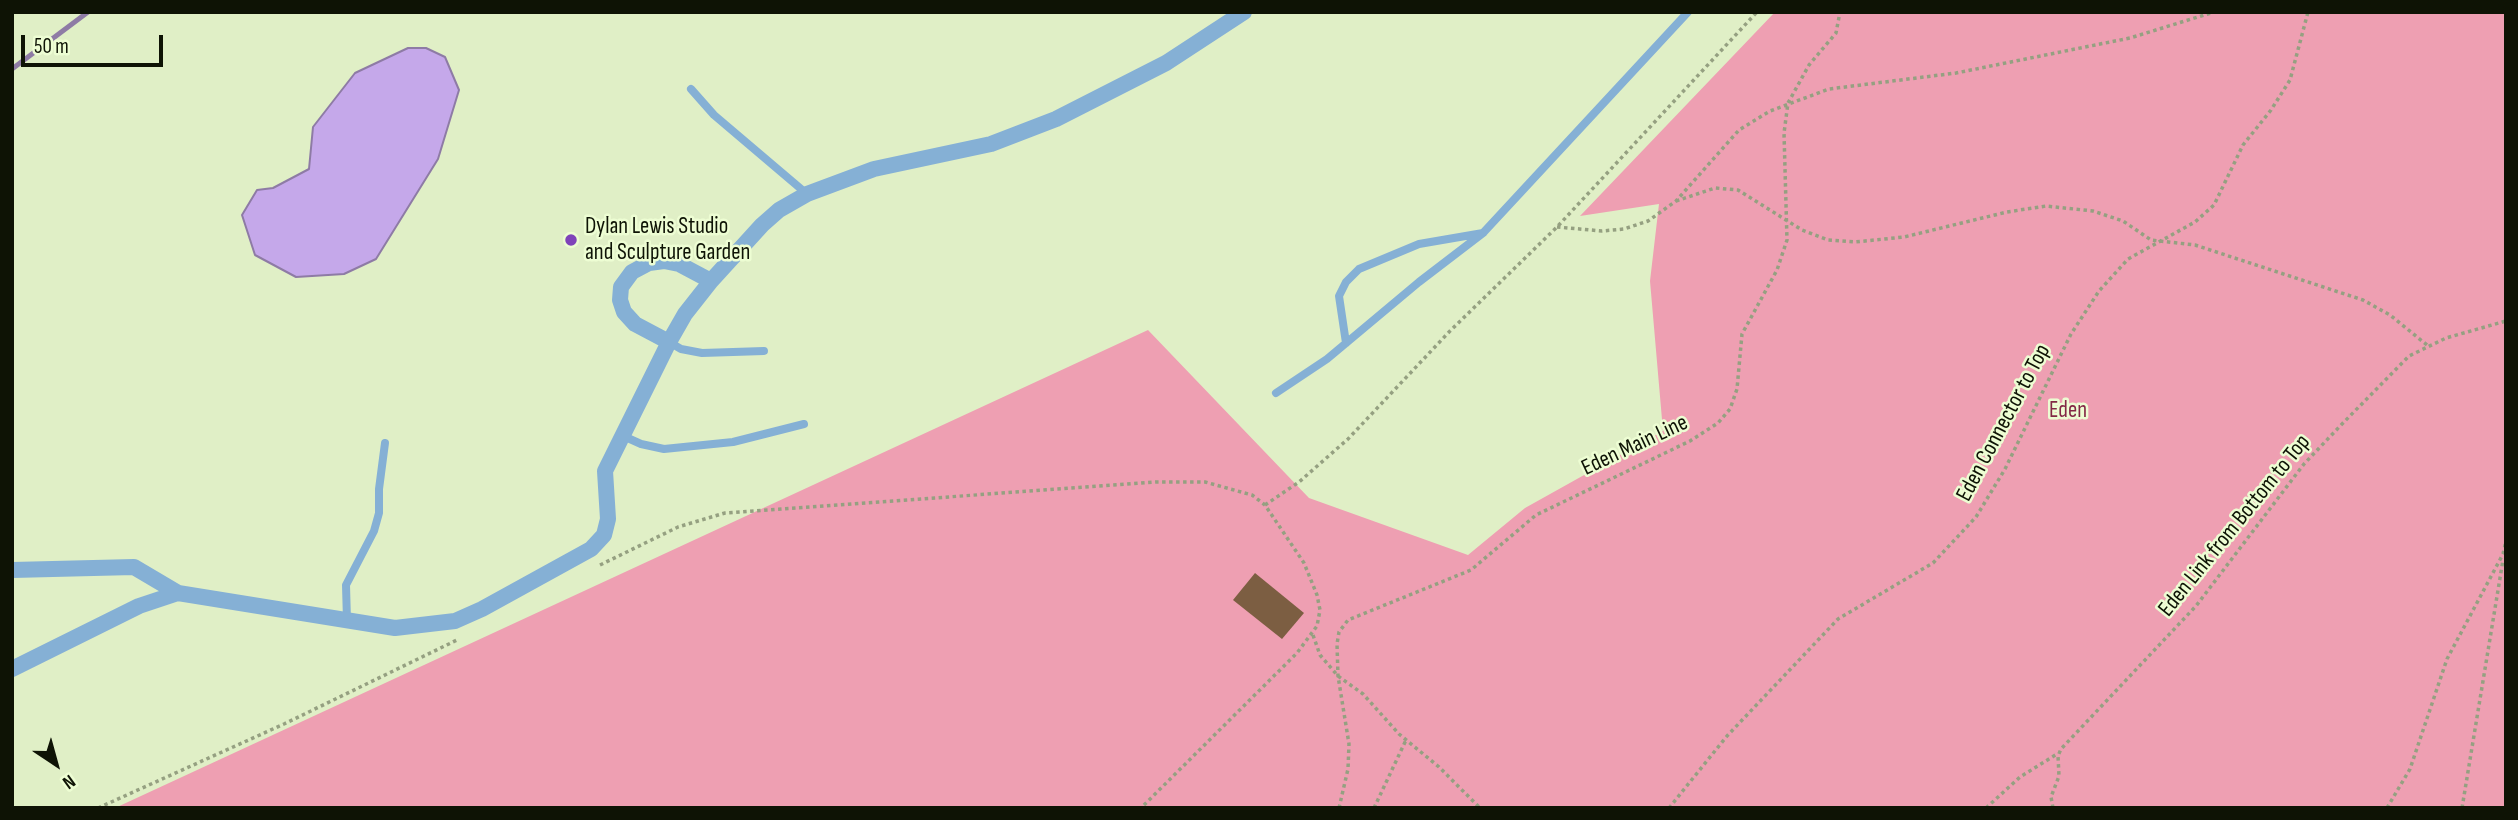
<!DOCTYPE html>
<html>
<head>
<meta charset="utf-8">
<style>
	body { margin:0 }
	#map { position:relative; width:2518px; height:820px; overflow:hidden; background:#e0efc6; font-family:"Sofia Sans Condensed",sans-serif }
	canvas { display:block }
	.frame { position:absolute; inset:0; border:14px solid #0e1305; pointer-events:none }
	.north { position:absolute; left:21px; top:729px; width:70px; height:70px; -webkit-text-stroke:5px #edfdd3; paint-order:stroke; rotate:144deg; font-size:19px; font-weight:700; line-height:28px; text-align:center; color:#0e1305 }
	.north::after { content:''; display:block; margin:auto; width:24px; height:32px; background:#0e1305; clip-path:polygon(50% 0,100% 100%,50% 72%,0 100%) }
	.scale { position:absolute; left:21px; top:35px; width:142px; height:32px; box-sizing:border-box; border:4px solid #0e1305; border-top:0; padding-left:9px; font-size:21px; line-height:24px; white-space:nowrap; color:#0e1305; -webkit-text-stroke:5px #edfdd3; paint-order:stroke }
</style>
</head>
<body>
<div id="map">
<canvas width="2518" height="820"></canvas>
<div class="frame"></div>
<div class="north">N</div>
<div class="scale">50 m</div>
</div>
<script>
const context = document.querySelector('canvas').getContext('2d');
context.lineJoin = 'round';
function fill(path, color) {
  context.fillStyle = color;
  context.fill(path, 'evenodd');
}
function shape(rows) {
  const path = new Path2D();
  for (const r of rows) {
    path.moveTo(r[0], r[1]);
    for (let i = 2; i < r.length; i += 2) path.lineTo(r[i], r[i + 1]);
  }
  return path;
}
function strokePath(path, color, width, dash) {
  context.strokeStyle = color;
  context.lineWidth = width;
  context.lineCap = dash ? 'butt' : 'round';
  context.setLineDash(dash || []);
  context.stroke(path);
}
function label(font, color, halo, rows, align = 'center') {
  context.font = font + ' "Sofia Sans Condensed",sans-serif';
  context.lineWidth = 5;
  context.setLineDash([]);
  context.textBaseline = 'middle';
  context.strokeStyle = halo;
  context.fillStyle = color;
  for (const [text, x, y, turn = 0] of rows) {
    context.save();
    context.translate(x, y);
    context.rotate((+turn || 0) * Math.PI / 180);
    context.textAlign = isNaN(turn) ? turn : align;
    if (halo) context.strokeText(text, 0, 0);
    context.fillText(text, 0, 0);
    context.restore();
  }
}
const forest = shape([
	[1775,12,2506,12,2506,808,115,808,1148,330,1309,498,1468,555,1525,508,1663,431,1650,281,1659,204,1580,216]
]);
const water = shape([
	[408,48,426,48,445,57,459,90,438,159,376,259,344,274,296,277,255,255,242,215,257,190,273,188,309,169,313,127,355,73,408,48]
]);
const stream = shape([
	[12,69,88,12]
]);
const building = shape([
	[1255,573,1304,613,1282,639,1233,600]
]);
const path = shape([
	[1676,201,1715,188,1738,190,1802,230,1828,240,1855,242,1904,237,2007,212,2046,206,2093,211,2123,221,2151,240,2195,245,2363,300,2390,315,2427,345],
	[1557,227,1602,231,1624,229,1648,221,1676,201,1739,130,1770,111,1829,89,1956,73,2130,38,2214,12],
	[1265,505,1299,482,1348,439,1450,331,1557,227,1757,12],
	[600,565,678,527,725,513,1156,482,1205,482,1252,495,1265,505,1304,563,1317,595,1320,610,1317,626,1297,653,1141,808],
	[1313,635,1320,655,1338,676,1363,694,1399,734,1439,767,1480,808],
	[98,808,284,724,457,640],
	[1339,808,1348,769,1349,744,1338,676,1337,644,1339,632,1348,620,1471,570,1536,515,1690,441,1718,423,1730,409,1737,389,1742,334,1777,270,1787,240,1784,133,1788,103,1809,65,1836,33,1840,12],
	[1374,808,1406,740],
	[1669,808,1727,736,1838,619,1933,563,1976,517,2005,469,2071,334,2099,291,2128,259,2195,222,2214,205,2243,145,2271,110,2290,80,2308,12],
	[1986,808,2020,777,2057,754],
	[2053,808,2051,797,2059,776,2058,756,2061,749,2196,606,2304,464,2343,423,2409,356,2446,338,2506,321],
	[2387,808,2410,769,2447,659,2503,554,2506,541],
	[2462,808,2503,560]
]);
const lane = shape([
	[691,89,714,115,807,194],
	[669,342,681,349,702,353,764,351],
	[1346,343,1339,296,1346,282,1359,269,1419,244,1483,233],
	[1276,393,1327,359,1419,282,1483,233,1688,12],
	[621,435,641,444,664,449,733,442,804,424],
	[347,621,346,585,374,531,379,513,379,489,385,443]
]);
const street = shape([
	[669,342,635,324,624,312,620,300,621,287,632,272,649,263,664,261,679,264,711,281],
	[12,570,134,567,178,593],
	[12,669,139,606,178,593,395,628,455,621,482,609,591,549,604,535,608,519,605,471,669,342,685,314,711,281,762,225,779,210,807,194,874,169,991,144,1056,119,1166,63,1244,12]
]);
const markers = [
	[571,240,7,"#7f43b9"]
];
const poiNames = [
	["Dylan Lewis Studio",585,227],
	["and Sculpture Garden",585,253]
];
const parkNames = [
	["Eden",2068,411]
];
const streetNames = [
	["Eden Connector to Top",2004,423,-62],
	["Eden Main Line",1635,446,-25],
	["Eden Link from Bottom to Top",2235,526,-51]
];
fill(forest, '#ee9fb2');
fill(water, '#c5a8ea');
strokePath(water, '#8e7ba5', 2);
strokePath(stream, '#8e7ba5', 5);
fill(building, '#7c5e42');
strokePath(path, '#95a081', 3.5, [3.5, 3.5]);
strokePath(lane, '#85b0d5', 8);
strokePath(street, '#85b0d5', 16);
for (const [x, y, r, color] of markers) {
  const dot = new Path2D();
  dot.arc(x, y, r, 0, 2 * Math.PI);
  context.fillStyle = color;
  context.fill(dot);
  strokePath(dot, '#edfdd3', 2.5);
}
label('23px', '#0e1305', '#edfdd3', poiNames, 'left');
label('23px', '#832846', '#edfdd3', parkNames);
label('23px', '#0e1305', '#edfdd3', streetNames);
</script>
</body>
</html>
